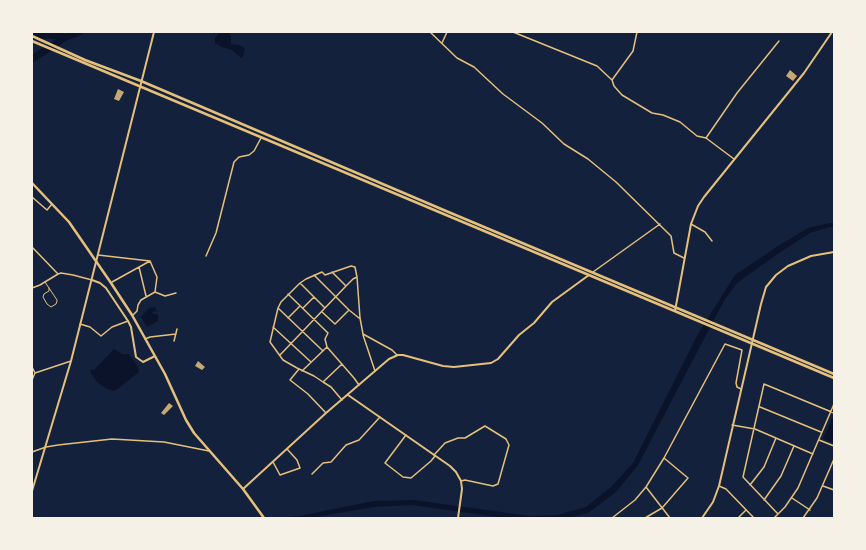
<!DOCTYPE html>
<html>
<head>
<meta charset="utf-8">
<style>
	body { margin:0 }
	#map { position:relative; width:866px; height:550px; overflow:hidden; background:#14213d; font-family:Merriweather,serif }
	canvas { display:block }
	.frame { position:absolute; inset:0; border:33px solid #f6f1e7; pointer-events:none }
</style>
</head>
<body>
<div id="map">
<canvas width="866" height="550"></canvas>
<div class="frame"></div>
</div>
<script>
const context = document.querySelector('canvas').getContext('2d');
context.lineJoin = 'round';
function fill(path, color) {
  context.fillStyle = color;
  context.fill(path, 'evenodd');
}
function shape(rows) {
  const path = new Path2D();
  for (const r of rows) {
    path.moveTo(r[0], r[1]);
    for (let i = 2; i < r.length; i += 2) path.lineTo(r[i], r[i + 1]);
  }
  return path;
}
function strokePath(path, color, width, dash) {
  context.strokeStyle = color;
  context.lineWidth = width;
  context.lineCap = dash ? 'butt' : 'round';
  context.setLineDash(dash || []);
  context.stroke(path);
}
const water = shape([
	[220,32,228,32,231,36,231,44,239,45,245,48,243,57,241,58,232,50,222,47,215,43,215,38],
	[829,223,834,223,834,227,829,227,810,233,779,253,737,283,724,301,705,337,638,465,616,492,588,513,568,518,504,518,412,505,374,507,311,518,273,518,299,516,374,501,414,500,530,516,557,515,586,507,611,487,633,463,698,334,735,275,778,246,808,228],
	[155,307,157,311,152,312,153,314,156,314,158,315,158,321,147,327,141,317,149,308],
	[114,349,122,354,129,354,138,367,139,372,119,388,114,391,105,388,97,382,90,372,91,369,94,370],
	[834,417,834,443,823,439,832,418]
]);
const river = shape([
	[32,36,51,35,66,37],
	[32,59,66,37,80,32]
]);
const building = shape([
	[790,70,797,76,793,81,786,76],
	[118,89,124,92,119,101,114,99],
	[198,361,205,367,202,370,195,366],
	[169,403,173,406,164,415,161,413]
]);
const service = shape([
	[45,282,57,300,57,301,56,304,51,307,47,304,43,297,44,294,49,291,49,288]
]);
const minor = shape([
	[430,32,457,58,474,67,503,94,542,123,564,144,588,159,616,182,671,236,674,253,684,258],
	[513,32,597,66,612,80,614,86,622,95,652,113,663,115,680,122,697,136,706,138,734,159],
	[442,43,447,32],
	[612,80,633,51,637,32],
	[706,138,737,93,779,41],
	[32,197,47,210,52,204],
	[691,224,705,232,712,241],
	[32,247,58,274],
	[98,255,150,261],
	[206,256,216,233,234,162,239,157,249,155,254,151,261,138],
	[139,267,146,296],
	[332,272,346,286],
	[593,272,660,224],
	[314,275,349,310,359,318],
	[112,282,150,261],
	[300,283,325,308],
	[32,288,40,285,58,274,61,273,73,275,92,280],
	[155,292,165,296,176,293],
	[288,294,328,333,325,339,327,347,302,371],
	[278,308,323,351],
	[303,308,314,297],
	[322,312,335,324,349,310],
	[133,315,137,311,138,305,141,300,155,292,157,277,150,261],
	[288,318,300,306],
	[80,324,90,327,101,336,112,327,128,321],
	[273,327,311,362],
	[363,335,375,371],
	[145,339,150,337,176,334],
	[174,341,177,329],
	[327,347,354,378,359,385],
	[280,355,346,286,353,279,357,277],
	[32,367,35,373],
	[299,369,290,380,308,394,326,413],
	[32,380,35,373,71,361],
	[323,382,342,364],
	[342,400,331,387,323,382,314,376,297,368,283,360,270,342,278,308,281,302,300,283,306,279,322,272,325,275,351,266,355,267,357,277,360,318,363,334,392,350,397,355],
	[760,407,821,432],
	[732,425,755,429,813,454],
	[406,435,385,463,403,477,411,478,431,461,435,456],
	[819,440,834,446],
	[32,452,46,447,58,445,112,439,164,442,209,451],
	[434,455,445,443,458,438,465,438,485,426,506,439,509,445,498,484,493,486,465,480,461,481],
	[273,462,280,475,300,468,297,460,287,449],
	[312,474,323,463,331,462,346,445,359,440,380,417],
	[750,485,764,467,776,438],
	[719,486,726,489,754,518],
	[823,486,834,490],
	[646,487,670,518],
	[792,498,810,510],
	[764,500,781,476,794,446],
	[778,514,743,477,764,384,834,413],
	[612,518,635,500,646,487,664,458,725,344,742,350,736,383,737,387,741,389],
	[645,518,662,508,688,478,664,458],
	[738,518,746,510],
	[774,518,785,507,798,488,834,404],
	[803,518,817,498,834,459]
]);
const tertiary = shape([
	[92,280,100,283,106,288,128,321,131,327,136,357,143,362,155,356],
	[348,395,450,466,456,472,461,481,462,489,458,518],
	[243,489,326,413,389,359,398,355,403,355,443,366,454,367,491,363,498,359,519,335,534,323,552,302,589,275],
	[32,491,71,361,154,32],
	[702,518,713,502,719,486,761,304,766,287,776,275,788,266,811,256,834,252]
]);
const secondary = shape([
	[675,311,691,224,698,206,704,197,804,73,832,32]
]);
const primary = shape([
	[32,183,69,222,111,283,132,315,165,374,186,420,194,433,243,489,264,518]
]);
const trunk = shape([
	[32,36,85,60,141,81,446,211,834,374],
	[32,41,834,378]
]);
fill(water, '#0b132b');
strokePath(river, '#0b132b', 7);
fill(building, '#c6a872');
strokePath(service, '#e5c07b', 1);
strokePath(minor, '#e5c07b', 1.5);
strokePath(tertiary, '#e5c07b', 2);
strokePath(secondary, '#e5c07b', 2);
strokePath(primary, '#e5c07b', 2.5);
strokePath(trunk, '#e5c07b', 2.5);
</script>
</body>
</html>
